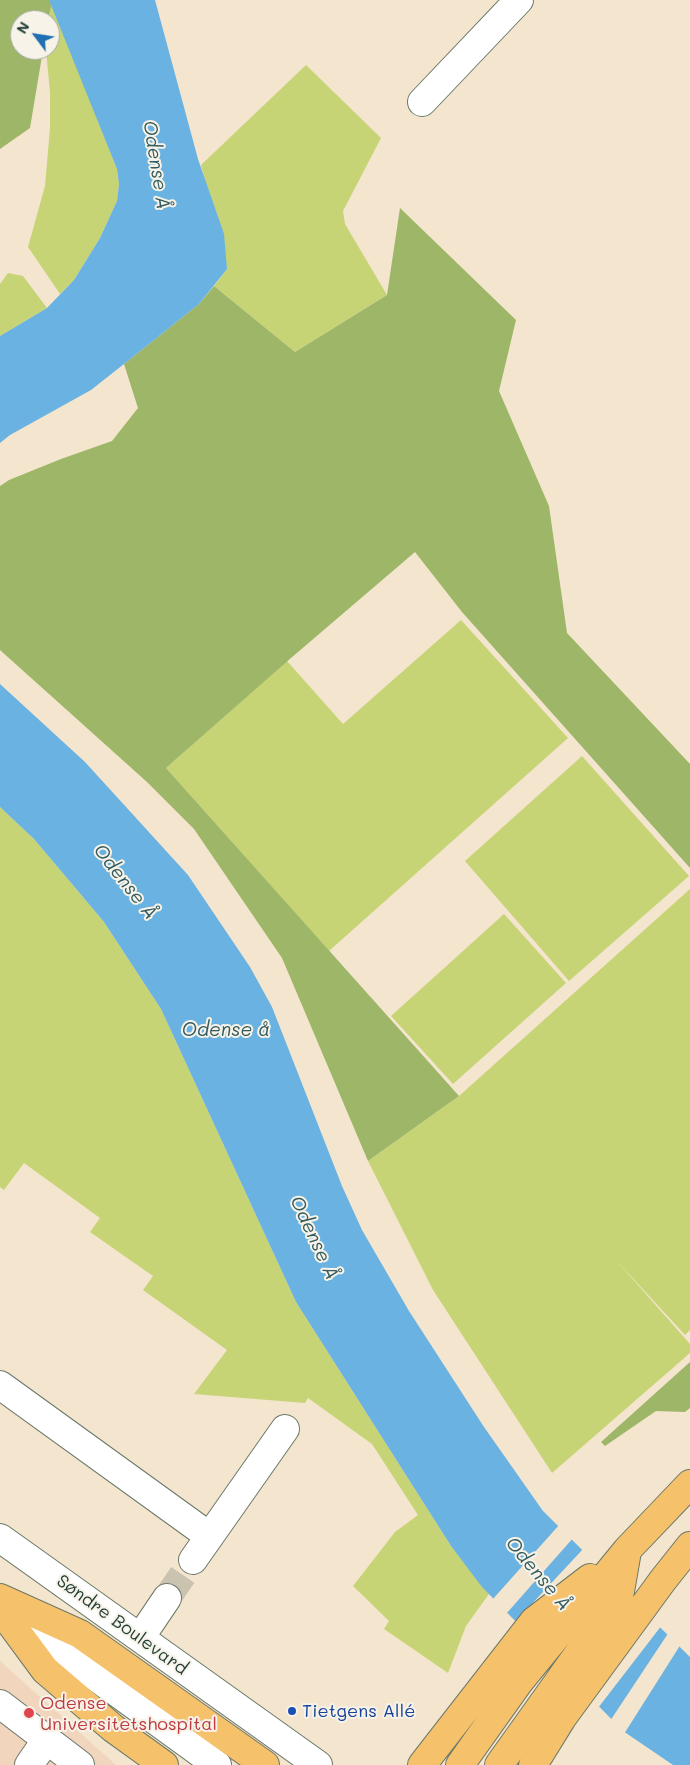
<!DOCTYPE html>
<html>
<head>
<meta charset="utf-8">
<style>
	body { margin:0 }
	#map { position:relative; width:690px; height:1765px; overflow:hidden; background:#f4e5ce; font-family:Mali,sans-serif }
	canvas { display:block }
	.north { position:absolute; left:10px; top:10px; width:50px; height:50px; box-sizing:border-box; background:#f7f3e8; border:1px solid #a1aaa0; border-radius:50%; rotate:301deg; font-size:14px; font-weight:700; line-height:20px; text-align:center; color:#1f3d34 }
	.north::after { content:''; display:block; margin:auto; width:18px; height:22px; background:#1f6fb2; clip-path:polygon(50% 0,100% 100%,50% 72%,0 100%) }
</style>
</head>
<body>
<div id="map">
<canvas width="690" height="1765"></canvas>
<div class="north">N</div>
</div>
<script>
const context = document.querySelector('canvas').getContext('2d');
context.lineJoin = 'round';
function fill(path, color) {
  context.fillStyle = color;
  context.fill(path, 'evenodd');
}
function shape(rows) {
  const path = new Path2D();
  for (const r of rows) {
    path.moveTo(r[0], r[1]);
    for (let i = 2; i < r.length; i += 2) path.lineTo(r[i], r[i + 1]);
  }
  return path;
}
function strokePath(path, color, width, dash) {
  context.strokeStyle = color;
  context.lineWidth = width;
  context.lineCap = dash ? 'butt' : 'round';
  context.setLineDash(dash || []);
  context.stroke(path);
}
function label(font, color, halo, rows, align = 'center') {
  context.font = font + ' Mali,sans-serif';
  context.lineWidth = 4;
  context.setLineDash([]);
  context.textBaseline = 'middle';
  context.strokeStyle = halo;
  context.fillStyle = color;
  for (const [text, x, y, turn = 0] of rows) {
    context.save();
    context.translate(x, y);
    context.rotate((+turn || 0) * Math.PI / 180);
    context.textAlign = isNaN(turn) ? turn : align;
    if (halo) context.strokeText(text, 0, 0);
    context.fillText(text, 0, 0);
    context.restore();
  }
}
const built = shape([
	[0,1661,116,1765,0,1765]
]);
const green = shape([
	[52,3,117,169,119,184,117,201,100,238,74,280,60,294,28,247,45,186,50,128,50,92,46,50,50,50,50,20,48,20],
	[306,65,381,138,343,211,345,224,387,295,295,352,214,286,227,269,201,165],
	[8,273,23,276,47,308,0,336,0,284],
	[461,620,568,738,329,951,166,768,287,661,343,724],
	[582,756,689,876,569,981,465,861],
	[0,807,34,839,104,922,161,1009,296,1302,451,1546,489,1594,466,1626,448,1673,384,1629,389,1621,353,1586,395,1532,418,1515,372,1444,308,1398,305,1403,194,1394,227,1350,143,1290,153,1276,90,1232,100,1218,24,1163,4,1190,0,1187],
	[690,889,690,1330,685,1335,615,1259,690,1344,690,1353,552,1473,433,1290,368,1161,459,1096],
	[504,914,566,983,453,1084,391,1016]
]);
const forest = shape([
	[0,0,49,0,52,3,48,20,20,20,20,50,43,50,30,128,0,149],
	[400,208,516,320,499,391,549,506,567,633,690,764,690,868,462,612,415,552,291,658,166,768,459,1096,368,1161,282,958,194,829,147,782,0,650,0,486,9,480,61,459,112,441,138,408,124,364,199,304,214,286,295,352,387,295],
	[690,1362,690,1408,685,1412,656,1411,605,1446,601,1442]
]);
const water = shape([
	[49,0,155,0,198,159,224,234,227,269,199,304,124,364,91,390,10,435,0,443,0,336,47,308,74,280,100,238,117,201,119,184,117,169],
	[0,684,85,762,188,875,250,967,272,1007,342,1186,362,1230,409,1311,484,1427,543,1511,690,1657,690,1765,673,1765,623,1731,482,1587,451,1546,296,1302,161,1009,104,922,34,839,0,807]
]);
const pier = shape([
	[560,1524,574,1537,506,1614,492,1600],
	[584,1548,662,1625,598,1708,514,1623],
	[669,1632,681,1644,624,1734,610,1721]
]);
const minorTunnel = shape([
	[167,1598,193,1560]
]);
const minor = shape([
	[422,102,519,0],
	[0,1385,209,1536],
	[0,1538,318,1765],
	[193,1560,285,1429],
	[1,1604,75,1662,217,1765],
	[140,1638,167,1598],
	[0,1704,80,1765],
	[29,1765,47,1739]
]);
const major = shape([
	[0,1598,80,1634,265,1765],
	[0,1609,45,1670,114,1729,164,1765],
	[422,1765,534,1621,590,1578],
	[460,1765,519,1682,627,1550,690,1484],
	[499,1765,619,1597,627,1551],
	[533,1765,562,1718,663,1580,690,1546]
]);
const markers = [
	[292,1711,5,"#1a4fb4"],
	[29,1713,6,"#e0444e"]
];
const streetNames = [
	["Søndre Boulevard",122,1625,36]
];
const healthNames = [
	["Odense",40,1703],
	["Universitetshospital",40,1724]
];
const transitNames = [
	["Tietgens Allé",302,1711]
];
const waterNames = [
	["Odense Å",156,165,81],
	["Odense Å",125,882,52],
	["Odense å",226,1030],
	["Odense Å",314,1238,65],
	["Odense Å",538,1574,50]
];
fill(built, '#f2d5bd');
fill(green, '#c7d476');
fill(forest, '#9db667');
fill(water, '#69b2e1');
fill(pier, '#f4e5ce');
strokePath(minorTunnel, '#c9c3af', 28, [28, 14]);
strokePath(minor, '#6a786a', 30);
strokePath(major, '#6a786a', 30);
strokePath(minor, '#fff', 28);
strokePath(major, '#f5c16b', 28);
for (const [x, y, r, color] of markers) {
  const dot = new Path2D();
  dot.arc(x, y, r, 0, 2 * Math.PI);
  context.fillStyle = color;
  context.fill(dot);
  strokePath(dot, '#f7f3e8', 2);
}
label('18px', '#1f3d34', '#f7f3e8', streetNames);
label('18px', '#be3a42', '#f7f3e8', healthNames, 'left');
label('18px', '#164399', '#f7f3e8', transitNames, 'left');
label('italic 19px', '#325a5f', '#f7f3e8', waterNames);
</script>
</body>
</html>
